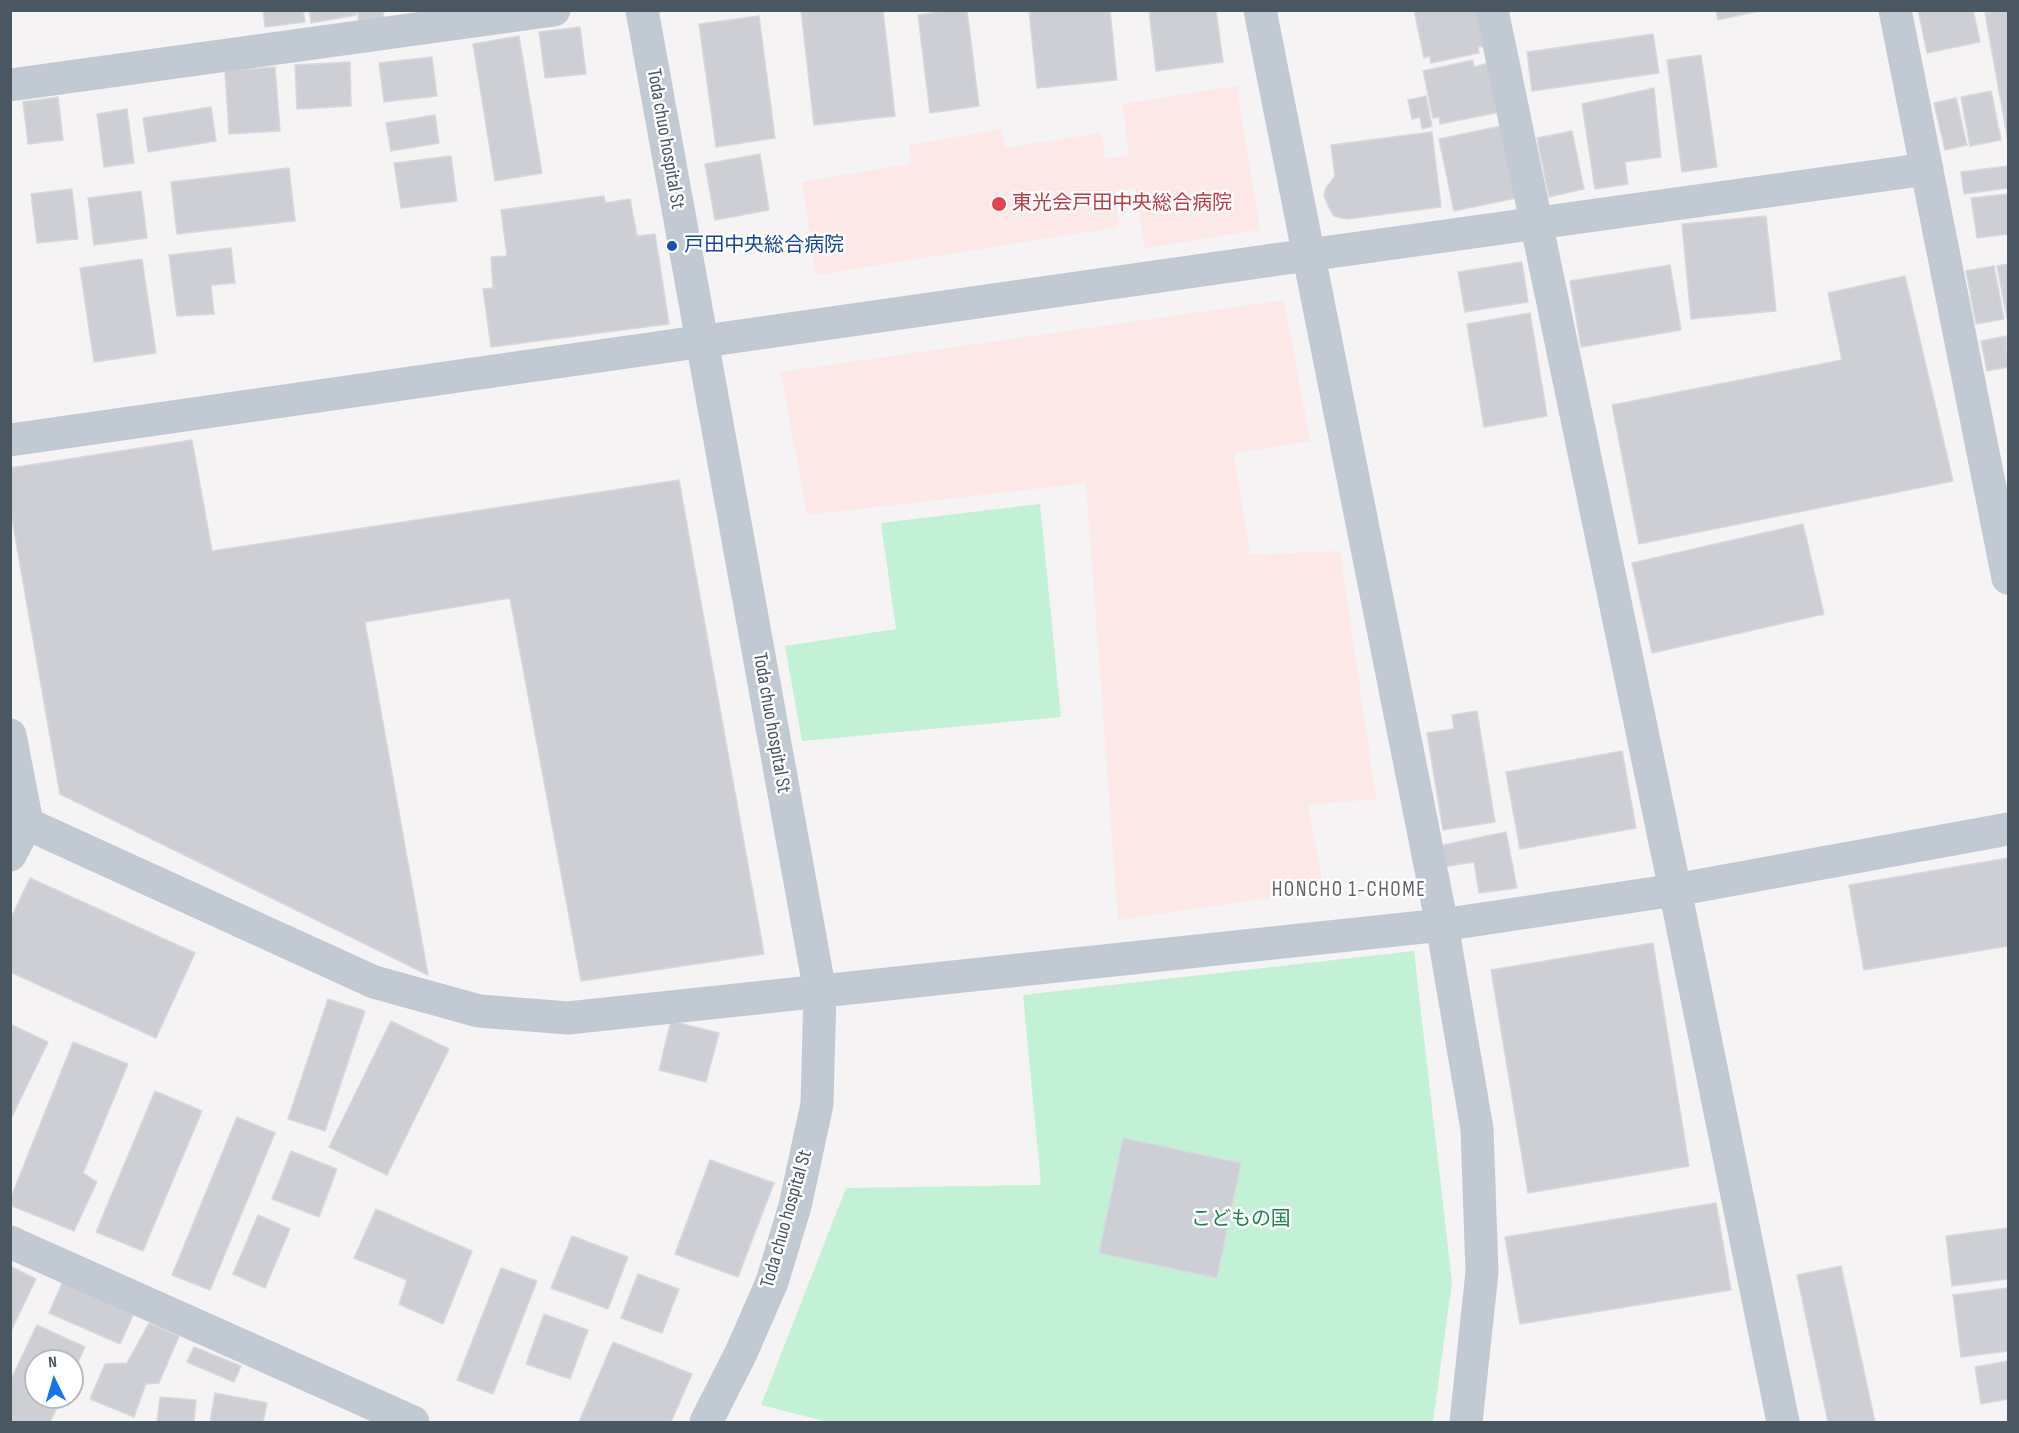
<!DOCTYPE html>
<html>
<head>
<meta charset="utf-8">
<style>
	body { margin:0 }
	#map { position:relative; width:2019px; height:1433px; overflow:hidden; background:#f5f3f3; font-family:"Sofia Sans Condensed",sans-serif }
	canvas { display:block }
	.frame { position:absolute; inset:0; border:12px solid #4a5661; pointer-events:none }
	.north { position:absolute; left:24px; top:1349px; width:60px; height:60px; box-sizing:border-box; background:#fff; border:2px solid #b7bbc0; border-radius:50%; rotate:355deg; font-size:16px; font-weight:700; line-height:24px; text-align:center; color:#4a5661 }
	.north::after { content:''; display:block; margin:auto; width:21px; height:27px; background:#1a73e8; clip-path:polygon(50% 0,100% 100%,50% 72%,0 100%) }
</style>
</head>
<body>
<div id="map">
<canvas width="2019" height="1433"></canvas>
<div class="frame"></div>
<div class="north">N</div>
</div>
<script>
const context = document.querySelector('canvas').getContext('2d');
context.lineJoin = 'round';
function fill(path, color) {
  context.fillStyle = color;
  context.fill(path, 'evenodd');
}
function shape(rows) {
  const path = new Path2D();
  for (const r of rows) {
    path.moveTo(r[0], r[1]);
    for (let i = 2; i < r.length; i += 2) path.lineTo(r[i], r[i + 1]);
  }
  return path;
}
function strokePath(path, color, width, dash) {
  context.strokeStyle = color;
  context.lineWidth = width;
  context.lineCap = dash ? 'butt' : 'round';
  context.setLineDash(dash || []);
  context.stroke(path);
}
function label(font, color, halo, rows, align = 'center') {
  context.font = font + ' "Sofia Sans Condensed","Noto Sans JP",sans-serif';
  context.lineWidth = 5;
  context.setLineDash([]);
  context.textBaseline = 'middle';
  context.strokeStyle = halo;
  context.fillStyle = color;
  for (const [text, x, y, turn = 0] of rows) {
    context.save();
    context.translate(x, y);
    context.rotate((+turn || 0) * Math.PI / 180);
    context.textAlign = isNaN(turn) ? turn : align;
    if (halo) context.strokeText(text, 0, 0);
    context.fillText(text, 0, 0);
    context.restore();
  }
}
const medical = shape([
	[1237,86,1260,230,1145,248,1135,188,1114,192,1119,227,816,275,802,182,911,164,909,145,1002,129,1005,148,1101,133,1105,159,1129,155,1122,104],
	[1284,300,1310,441,1234,453,1250,555,1340,551,1376,799,1308,805,1324,890,1118,920,1086,483,807,515,781,372]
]);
const green = shape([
	[1040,504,1061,717,802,741,785,646,896,629,881,523],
	[1414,951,1452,1282,1433,1422,828,1422,761,1405,846,1188,1041,1185,1023,995]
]);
const building = shape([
	[263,10,303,10,305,22,265,27,263,10],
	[309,10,355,10,356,15,311,23,309,10],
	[357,10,388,10,388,11,383,12,384,18,359,22,357,10],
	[801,10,883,10,895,116,814,125,801,10],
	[952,10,967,10,979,106,930,113,918,15,952,10],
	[1029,10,1110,10,1117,80,1037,88,1029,10],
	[1149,10,1216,10,1223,62,1156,71,1149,10],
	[1414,10,1476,10,1484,46,1478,47,1479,53,1431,63,1430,56,1424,58,1414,10],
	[1716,10,1764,10,1718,20,1716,10],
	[1918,10,1973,10,1980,42,1927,53,1918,10],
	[1999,10,2008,10,2008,141,1985,13,1999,10],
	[759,16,775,138,716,147,699,24,759,16],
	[580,27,586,74,545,78,539,32,580,27],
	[1653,34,1659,73,1532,91,1527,52,1653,34],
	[519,36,542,173,495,181,473,44,519,36],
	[1701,55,1717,167,1682,172,1667,60,1701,55],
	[432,57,437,96,384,102,379,63,432,57],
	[1473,60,1474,67,1489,63,1500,112,1440,124,1439,117,1433,118,1423,71,1473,60],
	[350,62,351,106,297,109,295,65,350,62],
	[275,67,280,131,229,134,225,71,275,67],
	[1654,88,1661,157,1625,162,1628,184,1595,189,1582,104,1654,88],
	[1991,91,2001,140,1970,146,1961,97,1991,91],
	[1426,96,1432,126,1422,129,1420,117,1412,119,1408,100,1426,96],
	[58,97,63,140,28,144,23,102,58,97],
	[1956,98,1967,145,1945,150,1934,103,1956,98],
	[211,107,216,141,148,152,143,118,211,107],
	[127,109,134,163,104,167,97,114,127,109],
	[435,115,439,143,391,151,386,123,435,115],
	[1501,126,1516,198,1454,211,1439,139,1501,126],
	[1572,131,1584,189,1549,197,1537,138,1572,131],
	[1432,132,1441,207,1347,219,1334,216,1329,208,1324,195,1326,188,1335,176,1331,145,1432,132],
	[760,154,769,210,715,220,705,164,760,154],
	[451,156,457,201,401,208,394,163,451,156],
	[2008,166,2008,188,1964,194,1961,172,2008,166],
	[289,168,295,221,177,234,171,182,289,168],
	[72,189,78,239,37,243,31,194,72,189],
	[141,191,147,238,94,245,88,198,141,191],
	[2008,194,2008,234,1977,238,1971,198,2008,194],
	[604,196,605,203,630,199,637,236,655,234,669,324,491,347,483,289,493,288,491,257,507,256,501,210,604,196],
	[1766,216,1776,311,1691,319,1682,224,1766,216],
	[231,248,235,283,211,285,214,314,177,316,169,255,231,248],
	[142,259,156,353,94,362,80,268,142,259],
	[1522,262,1528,302,1465,312,1458,272,1522,262],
	[2008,264,2008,318,2007,318,1997,266,2008,264],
	[1670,265,1681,330,1581,347,1570,281,1670,265],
	[1994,266,2004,319,1976,324,1966,271,1994,266],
	[1905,276,1953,481,1639,544,1612,405,1842,360,1828,293,1905,276],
	[1530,313,1547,416,1484,427,1467,324,1530,313],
	[2006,336,2008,367,1987,371,1981,341,2006,336],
	[192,440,212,551,679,480,764,954,581,981,510,598,365,622,428,975,60,794,10,507,10,468,192,440],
	[1803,524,1824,614,1652,653,1632,563,1803,524],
	[1477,711,1495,822,1443,830,1427,733,1454,729,1452,715,1477,711],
	[1622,751,1636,828,1520,849,1506,772,1622,751],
	[1506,832,1517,888,1479,893,1474,862,1442,867,1438,846,1506,832],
	[2008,858,2008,946,1864,970,1849,885,2008,858],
	[30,878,195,953,156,1038,10,972,10,920,30,878],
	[1653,943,1689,1166,1528,1193,1491,970,1653,943],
	[328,999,365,1011,325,1131,288,1119,328,999],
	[391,1021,449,1049,387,1175,329,1147,391,1021],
	[671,1021,719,1033,706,1082,659,1070,671,1021],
	[10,1024,48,1042,10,1121,10,1024],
	[73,1042,128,1064,83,1173,97,1182,74,1231,10,1205,10,1200,73,1042],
	[155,1091,202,1111,143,1251,96,1232,155,1091],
	[237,1117,275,1133,210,1290,172,1275,237,1117],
	[1123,1138,1241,1163,1217,1278,1099,1253,1123,1138],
	[291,1151,337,1169,319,1217,272,1199,291,1151],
	[710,1160,774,1183,738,1277,675,1254,710,1160],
	[1716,1203,1731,1290,1520,1324,1505,1237,1716,1203],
	[376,1209,472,1251,443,1324,399,1304,407,1280,354,1258,376,1209],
	[258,1215,290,1229,265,1288,233,1274,258,1215],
	[2008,1228,2008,1279,1952,1286,1946,1236,2008,1228],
	[572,1236,628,1257,608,1309,551,1288,572,1236],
	[10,1266,36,1279,10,1333,10,1266],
	[1841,1266,1875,1422,1828,1422,1797,1275,1841,1266],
	[501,1268,537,1281,493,1394,457,1380,501,1268],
	[638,1274,679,1289,662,1333,621,1318,638,1274],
	[64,1279,135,1311,120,1344,49,1313,64,1279],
	[2008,1288,2008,1351,1961,1357,1953,1295,2008,1288],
	[544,1314,588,1330,570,1379,526,1364,544,1314],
	[149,1323,179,1336,159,1383,146,1384,134,1417,90,1399,105,1364,127,1363,149,1323],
	[37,1325,85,1347,72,1375,72,1361,36,1361,36,1397,62,1397,50,1422,10,1422,10,1381,37,1325],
	[613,1342,692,1374,671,1422,579,1422,613,1342],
	[194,1347,241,1366,234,1382,187,1362,194,1347],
	[2008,1361,2008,1399,1981,1404,1975,1367,2008,1361],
	[215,1393,267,1403,263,1422,210,1422,215,1393],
	[160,1397,196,1400,194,1422,157,1422,160,1397]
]);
const minor = shape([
	[642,10,820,992,817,1104,795,1206,772,1282,741,1353,706,1422],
	[1260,10,1442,925,1477,1129,1482,1272,1466,1422],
	[1492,10,1675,890,1783,1422],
	[1895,10,2008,578],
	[10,85,554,10],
	[10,440,1308,255,1927,169],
	[10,735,27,823,10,855],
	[10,816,374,982,479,1011,568,1018,1442,925,1675,890,2008,829],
	[10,1242,413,1422]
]);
const markers = [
	[999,204,8,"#e0444e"],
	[672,246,6,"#1a4fb4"]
];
const streetNames = [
	["Toda chuo hospital St",665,139,80],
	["Toda chuo hospital St",771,723,80],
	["Toda chuo hospital St",787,1219,-74]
];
const healthNames = [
	["東光会戸田中央総合病院",1012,204]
];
const transitNames = [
	["戸田中央総合病院",684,246]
];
const parkNames = [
	["こどもの国",1241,1220]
];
const neighbourhoodNames = [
	["HONCHO 1-CHOME",1349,891]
];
fill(medical, '#fce8e6');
fill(green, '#c3f1d5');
fill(building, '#cdcfd5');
strokePath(building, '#d7d9de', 1.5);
strokePath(minor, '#c1cad2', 33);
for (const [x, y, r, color] of markers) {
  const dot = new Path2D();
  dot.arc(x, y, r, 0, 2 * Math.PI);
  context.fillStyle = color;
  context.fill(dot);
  strokePath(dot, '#fff', 2);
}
label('20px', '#4a5661', '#fff', streetNames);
label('20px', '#be3a42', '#fff', healthNames, 'left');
label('20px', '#164399', '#fff', transitNames, 'left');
label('20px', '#17864f', '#fff', parkNames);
context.letterSpacing = '1.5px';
label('21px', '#5f6368', '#fff', neighbourhoodNames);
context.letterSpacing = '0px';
</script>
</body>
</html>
